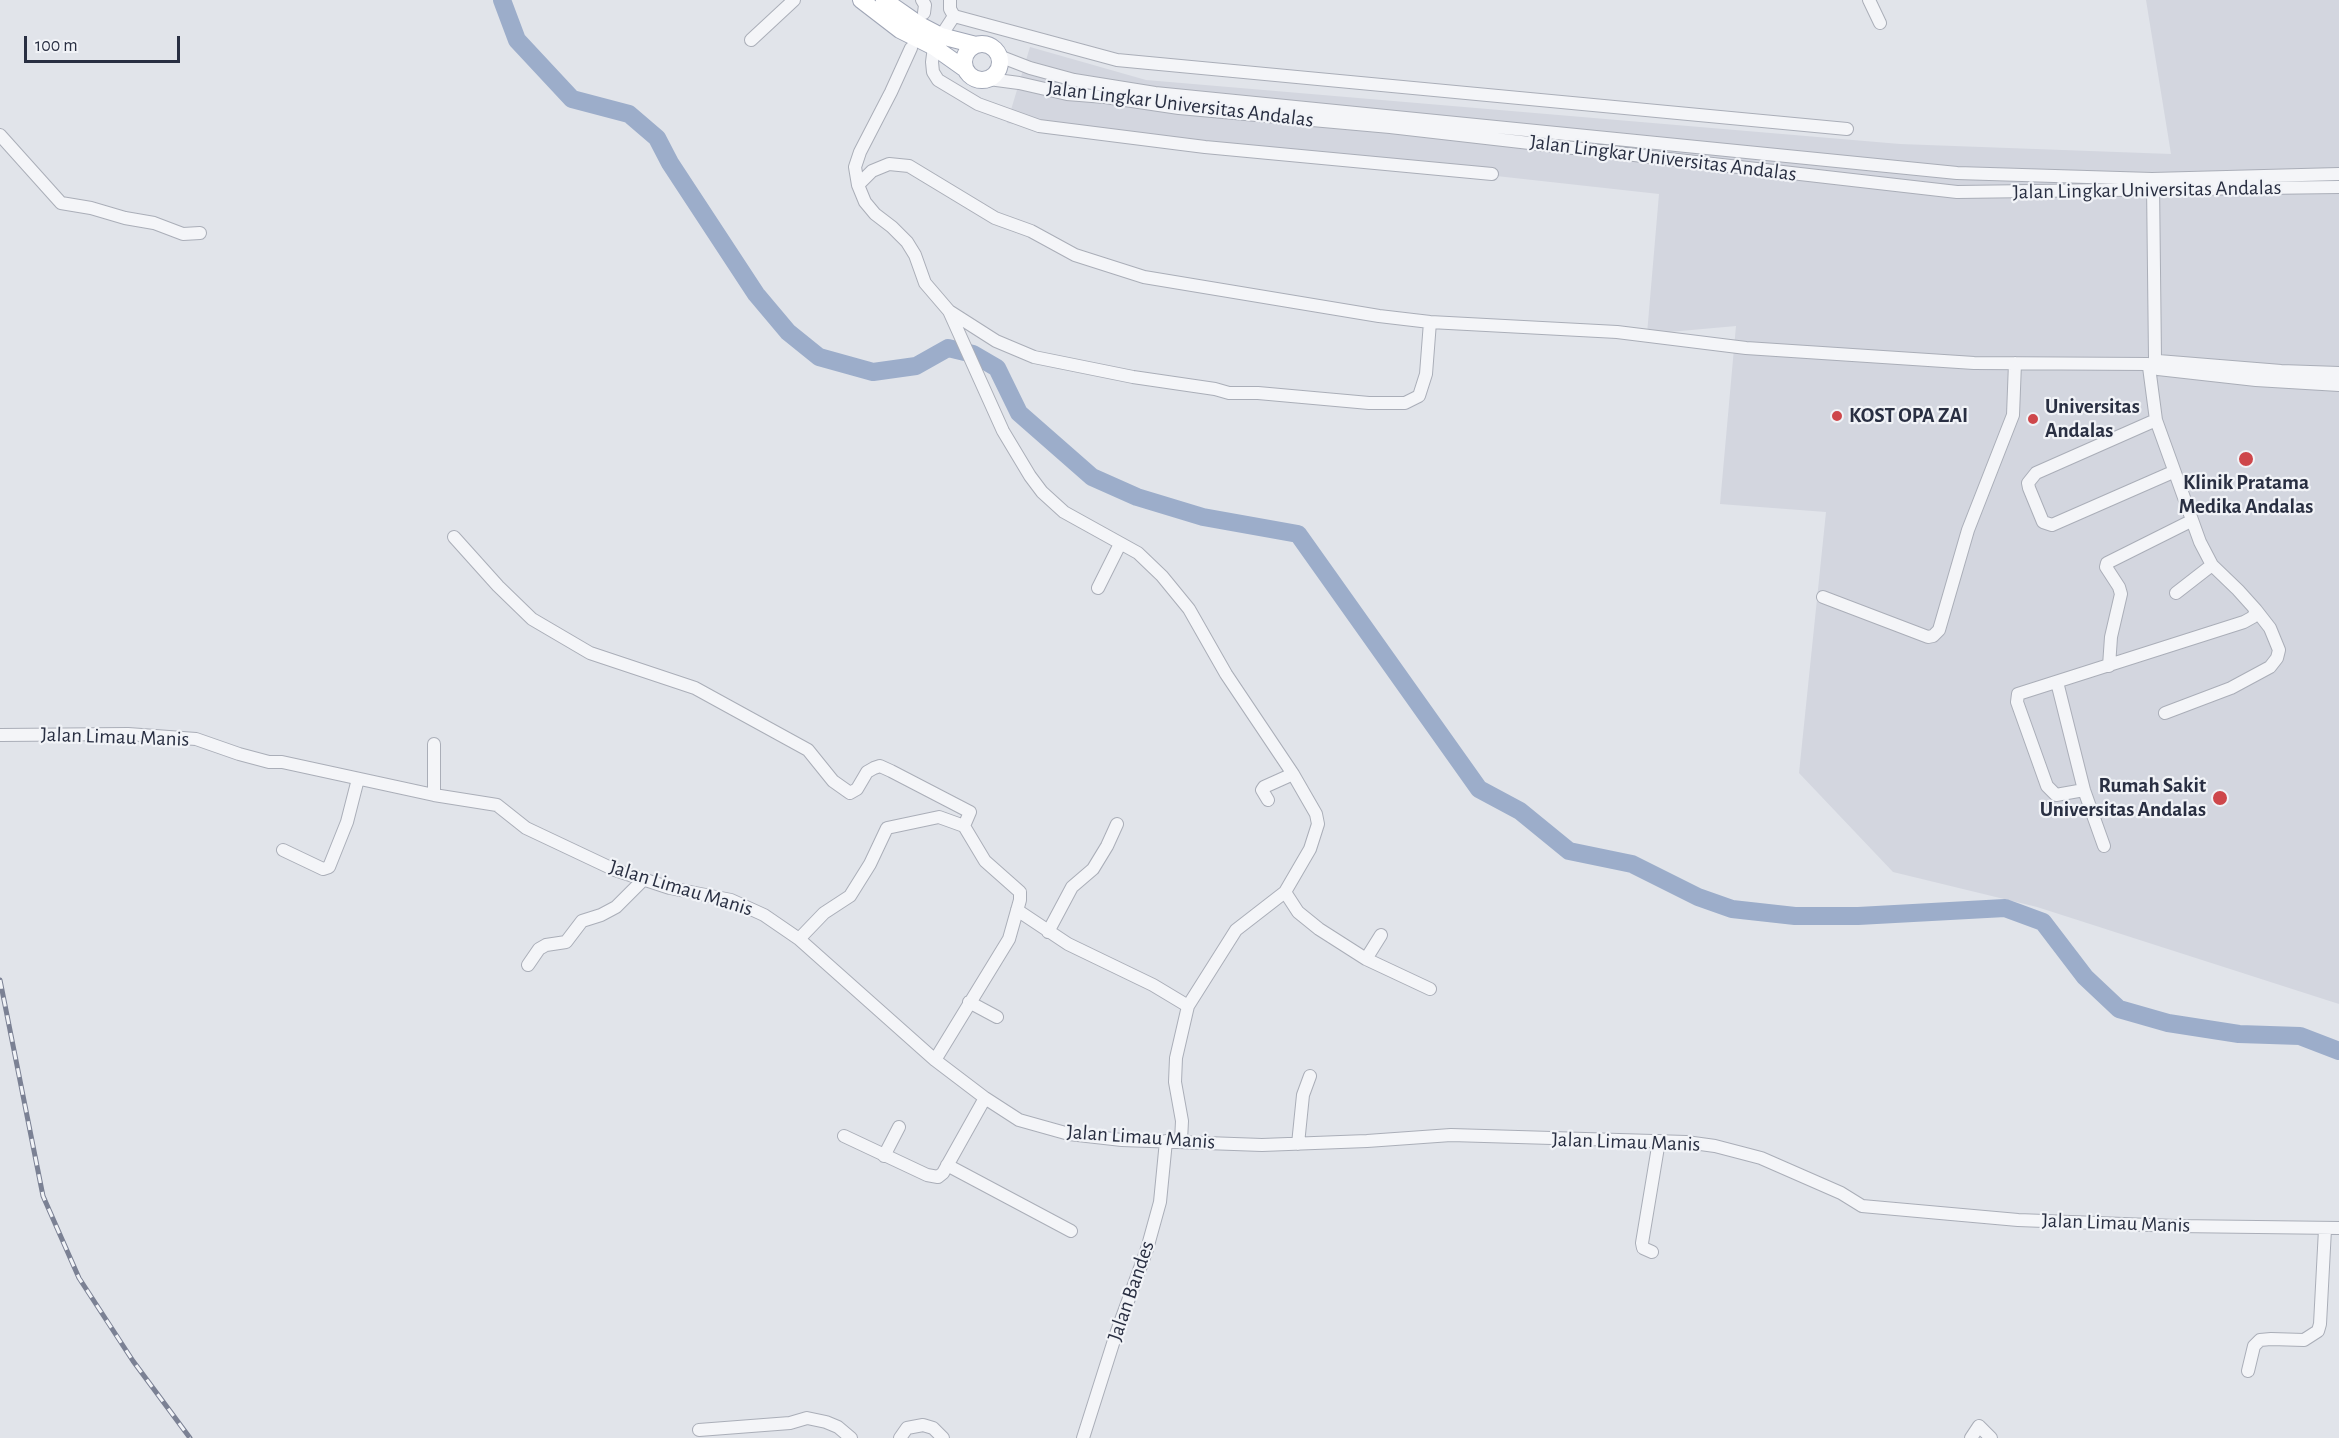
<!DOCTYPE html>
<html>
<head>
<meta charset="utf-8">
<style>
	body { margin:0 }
	#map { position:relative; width:2339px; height:1438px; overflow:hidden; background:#e1e4ea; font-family:"Alegreya Sans",sans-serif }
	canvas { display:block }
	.scale { position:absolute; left:24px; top:36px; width:156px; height:27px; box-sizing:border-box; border:3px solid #292f42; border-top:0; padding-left:8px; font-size:18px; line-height:21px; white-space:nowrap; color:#292f42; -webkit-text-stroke:4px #f1f3f7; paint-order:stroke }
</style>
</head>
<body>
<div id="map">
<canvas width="2339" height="1438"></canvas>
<div class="scale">100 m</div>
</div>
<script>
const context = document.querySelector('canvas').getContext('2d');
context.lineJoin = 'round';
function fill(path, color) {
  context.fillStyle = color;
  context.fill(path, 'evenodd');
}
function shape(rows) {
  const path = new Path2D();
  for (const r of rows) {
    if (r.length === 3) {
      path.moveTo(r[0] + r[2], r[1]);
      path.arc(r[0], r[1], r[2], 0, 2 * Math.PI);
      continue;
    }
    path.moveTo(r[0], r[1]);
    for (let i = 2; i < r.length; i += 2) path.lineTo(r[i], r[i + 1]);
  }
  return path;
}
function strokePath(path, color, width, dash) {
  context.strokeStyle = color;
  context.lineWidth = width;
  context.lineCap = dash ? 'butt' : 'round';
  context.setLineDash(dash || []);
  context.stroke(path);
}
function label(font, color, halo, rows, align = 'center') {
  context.font = font + ' "Alegreya Sans",sans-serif';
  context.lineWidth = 4.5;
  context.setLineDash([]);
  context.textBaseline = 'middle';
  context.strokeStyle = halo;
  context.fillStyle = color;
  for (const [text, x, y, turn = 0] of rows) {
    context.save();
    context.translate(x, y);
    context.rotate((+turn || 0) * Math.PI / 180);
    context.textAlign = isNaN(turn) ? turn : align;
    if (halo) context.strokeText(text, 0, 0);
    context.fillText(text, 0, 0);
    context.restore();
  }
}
const built = shape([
	[2146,0,2339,0,2339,1004,2037,907,1893,872,1799,773,1826,512,1720,504,1736,326,1647,334,1659,194,1433,169,1140,142,1007,123,1030,47,1146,80,1900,144,2171,154]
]);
const river = shape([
	[502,0,517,40,572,99,629,114,657,138,670,163,756,294,788,332,819,357,873,372,916,366,948,348,973,354,997,368,1019,413,1092,477,1137,497,1203,517,1298,534,1479,789,1520,811,1569,851,1632,864,1698,897,1732,909,1795,916,1858,916,2005,908,2043,922,2085,977,2119,1009,2168,1023,2239,1034,2300,1036,2339,1051]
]);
const minor = shape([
	[922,0,925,5,924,13],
	[950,0,950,9,954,16],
	[1869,0,1880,23],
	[941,36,954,16,1117,60,1847,129],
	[751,40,794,0],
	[934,47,932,62,933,72,938,80,978,104,1039,126,1205,147,1492,174],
	[911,48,891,92,860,152,855,167,858,185,865,202,875,214,892,227,907,242,915,255,925,283,949,311,1003,431,1030,476,1042,492,1064,512,1138,553,1162,576,1189,609,1226,674,1293,774,1316,814,1318,824,1310,849,1285,892,1236,930,1188,1006,1176,1058,1175,1082,1182,1121,1181,1141],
	[999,56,1030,68,1074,80,1155,93,1957,173,2152,179,2339,174],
	[989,79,1019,83,1067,94,1105,97,1179,108,1390,127,1957,192,2339,187],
	[0,135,61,203,91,208,125,218,154,223,183,234,200,233],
	[2153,183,2155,359],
	[858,185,872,171,889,164,909,166,995,218,1031,231,1075,255,1144,277,1379,316,1430,322,1617,332,1746,348,1974,363,2148,364],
	[949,311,996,341,1034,357,1133,377,1215,389,1229,393,1258,393,1369,403,1405,403,1419,396,1426,374,1430,322],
	[2158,361,2281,371,2339,373],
	[2158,369,2256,380,2339,385],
	[2156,420,2036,473,2028,483,2029,488,2043,522,2052,525,2173,472],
	[454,537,498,586,532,619,590,653,695,688,808,750,833,781,850,793,857,789,867,772,874,768,880,766,891,771,970,812,964,826],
	[1098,588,1120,544],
	[2176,593,2212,565],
	[1823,597,1928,637,1933,636,1939,630,1968,530,2013,415,2015,363],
	[2109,666,2111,637,2121,594,2119,587,2106,567,2107,563,2191,521],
	[2057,682,2084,790,2104,846],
	[2165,713,2231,688,2270,667,2277,658,2279,650,2270,628,2256,610],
	[0,735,128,734,196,739,239,754,269,762,282,762,434,795,497,805,526,828,615,870,670,888,731,900,764,915,799,939,935,1060,985,1098,1019,1120,1069,1134,1122,1140,1262,1145,1367,1141,1451,1135,1686,1142,1715,1146,1761,1158,1841,1193,1862,1206,2018,1220,2176,1226,2339,1228],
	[2084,790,2056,795,2047,786,2017,702,2018,694,2244,622,2253,617,2256,610,2238,590,2212,565,2200,542,2156,420,2149,367],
	[434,795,434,744],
	[1268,800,1262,790,1264,787,1293,774],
	[283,850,323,869,329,867,347,822,358,779],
	[1285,892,1298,912,1319,929,1366,959,1430,989],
	[1017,910,1068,944,1153,985,1188,1006],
	[1048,932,1072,887,1093,869,1107,846,1117,824],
	[799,939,824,913,850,896,870,864,887,828,939,817,964,826,985,861,1020,892,1020,900,1009,939,935,1060],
	[1366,959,1381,935],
	[528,965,539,949,546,945,566,942,582,921,601,915,616,907,643,880],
	[969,1002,997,1017],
	[844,1136,927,1175,938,1177,943,1173,985,1098],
	[1298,1144,1303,1095,1310,1076],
	[884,1156,899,1127],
	[947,1165,1071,1231],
	[1652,1252,1643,1248,1642,1243,1659,1141],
	[2248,1371,2254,1346,2260,1340,2271,1339,2304,1340,2318,1331,2320,1324,2325,1229],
	[699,1430,790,1423,807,1418,826,1422,838,1427,851,1438],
	[900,1438,907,1428,923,1425,933,1428,943,1438],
	[1083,1438,1116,1334,1147,1249,1160,1202,1166,1141],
	[1971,1438,1979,1426,1991,1438]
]);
const major = shape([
	[861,0,900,30,934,47,965,69],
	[884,0,920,25,941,36,976,45],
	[982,62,18]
]);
const rail = shape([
	[0,980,43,1196,79,1278,133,1361,190,1438]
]);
const markers = [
	[1837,416,6,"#ce474b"],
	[2033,419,6,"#ce474b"],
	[2246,459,8,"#ce474b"],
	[2220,798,8,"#ce474b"]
];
const streetNames = [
	["Jalan Lingkar Universitas Andalas",1180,104,7],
	["Jalan Lingkar Universitas Andalas",1663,158,7],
	["Jalan Lingkar Universitas Andalas",2147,190,-1],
	["Jalan Limau Manis",115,737,2],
	["Jalan Limau Manis",681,888,17],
	["Jalan Limau Manis",1141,1137,4],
	["Jalan Limau Manis",1626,1142,2],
	["Jalan Limau Manis",2116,1223,2],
	["Jalan Bandes",1131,1291,-71]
];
const poiNames = [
	["Universitas",2045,407],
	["Andalas",2045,431],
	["KOST OPA ZAI",1849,416],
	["Klinik Pratama",2246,483,"center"],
	["Medika Andalas",2246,507,"center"],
	["Rumah Sakit",2206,786,"right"],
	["Universitas Andalas",2206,810,"right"]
];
fill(built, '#d3d6df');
strokePath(river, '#9cadca', 18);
strokePath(minor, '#aaaeb8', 14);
strokePath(major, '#a0a6b6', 18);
strokePath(minor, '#f4f5f8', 12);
strokePath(major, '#fff', 16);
strokePath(rail, '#7b8194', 5);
strokePath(rail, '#f1f3f7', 3, [9]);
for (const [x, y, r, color] of markers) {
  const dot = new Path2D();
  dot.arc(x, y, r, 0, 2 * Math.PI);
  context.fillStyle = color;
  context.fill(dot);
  strokePath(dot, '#f1f3f7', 2);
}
label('21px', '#292f42', '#f1f3f7', streetNames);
label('bold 21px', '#292f42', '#f1f3f7', poiNames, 'left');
</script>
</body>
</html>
